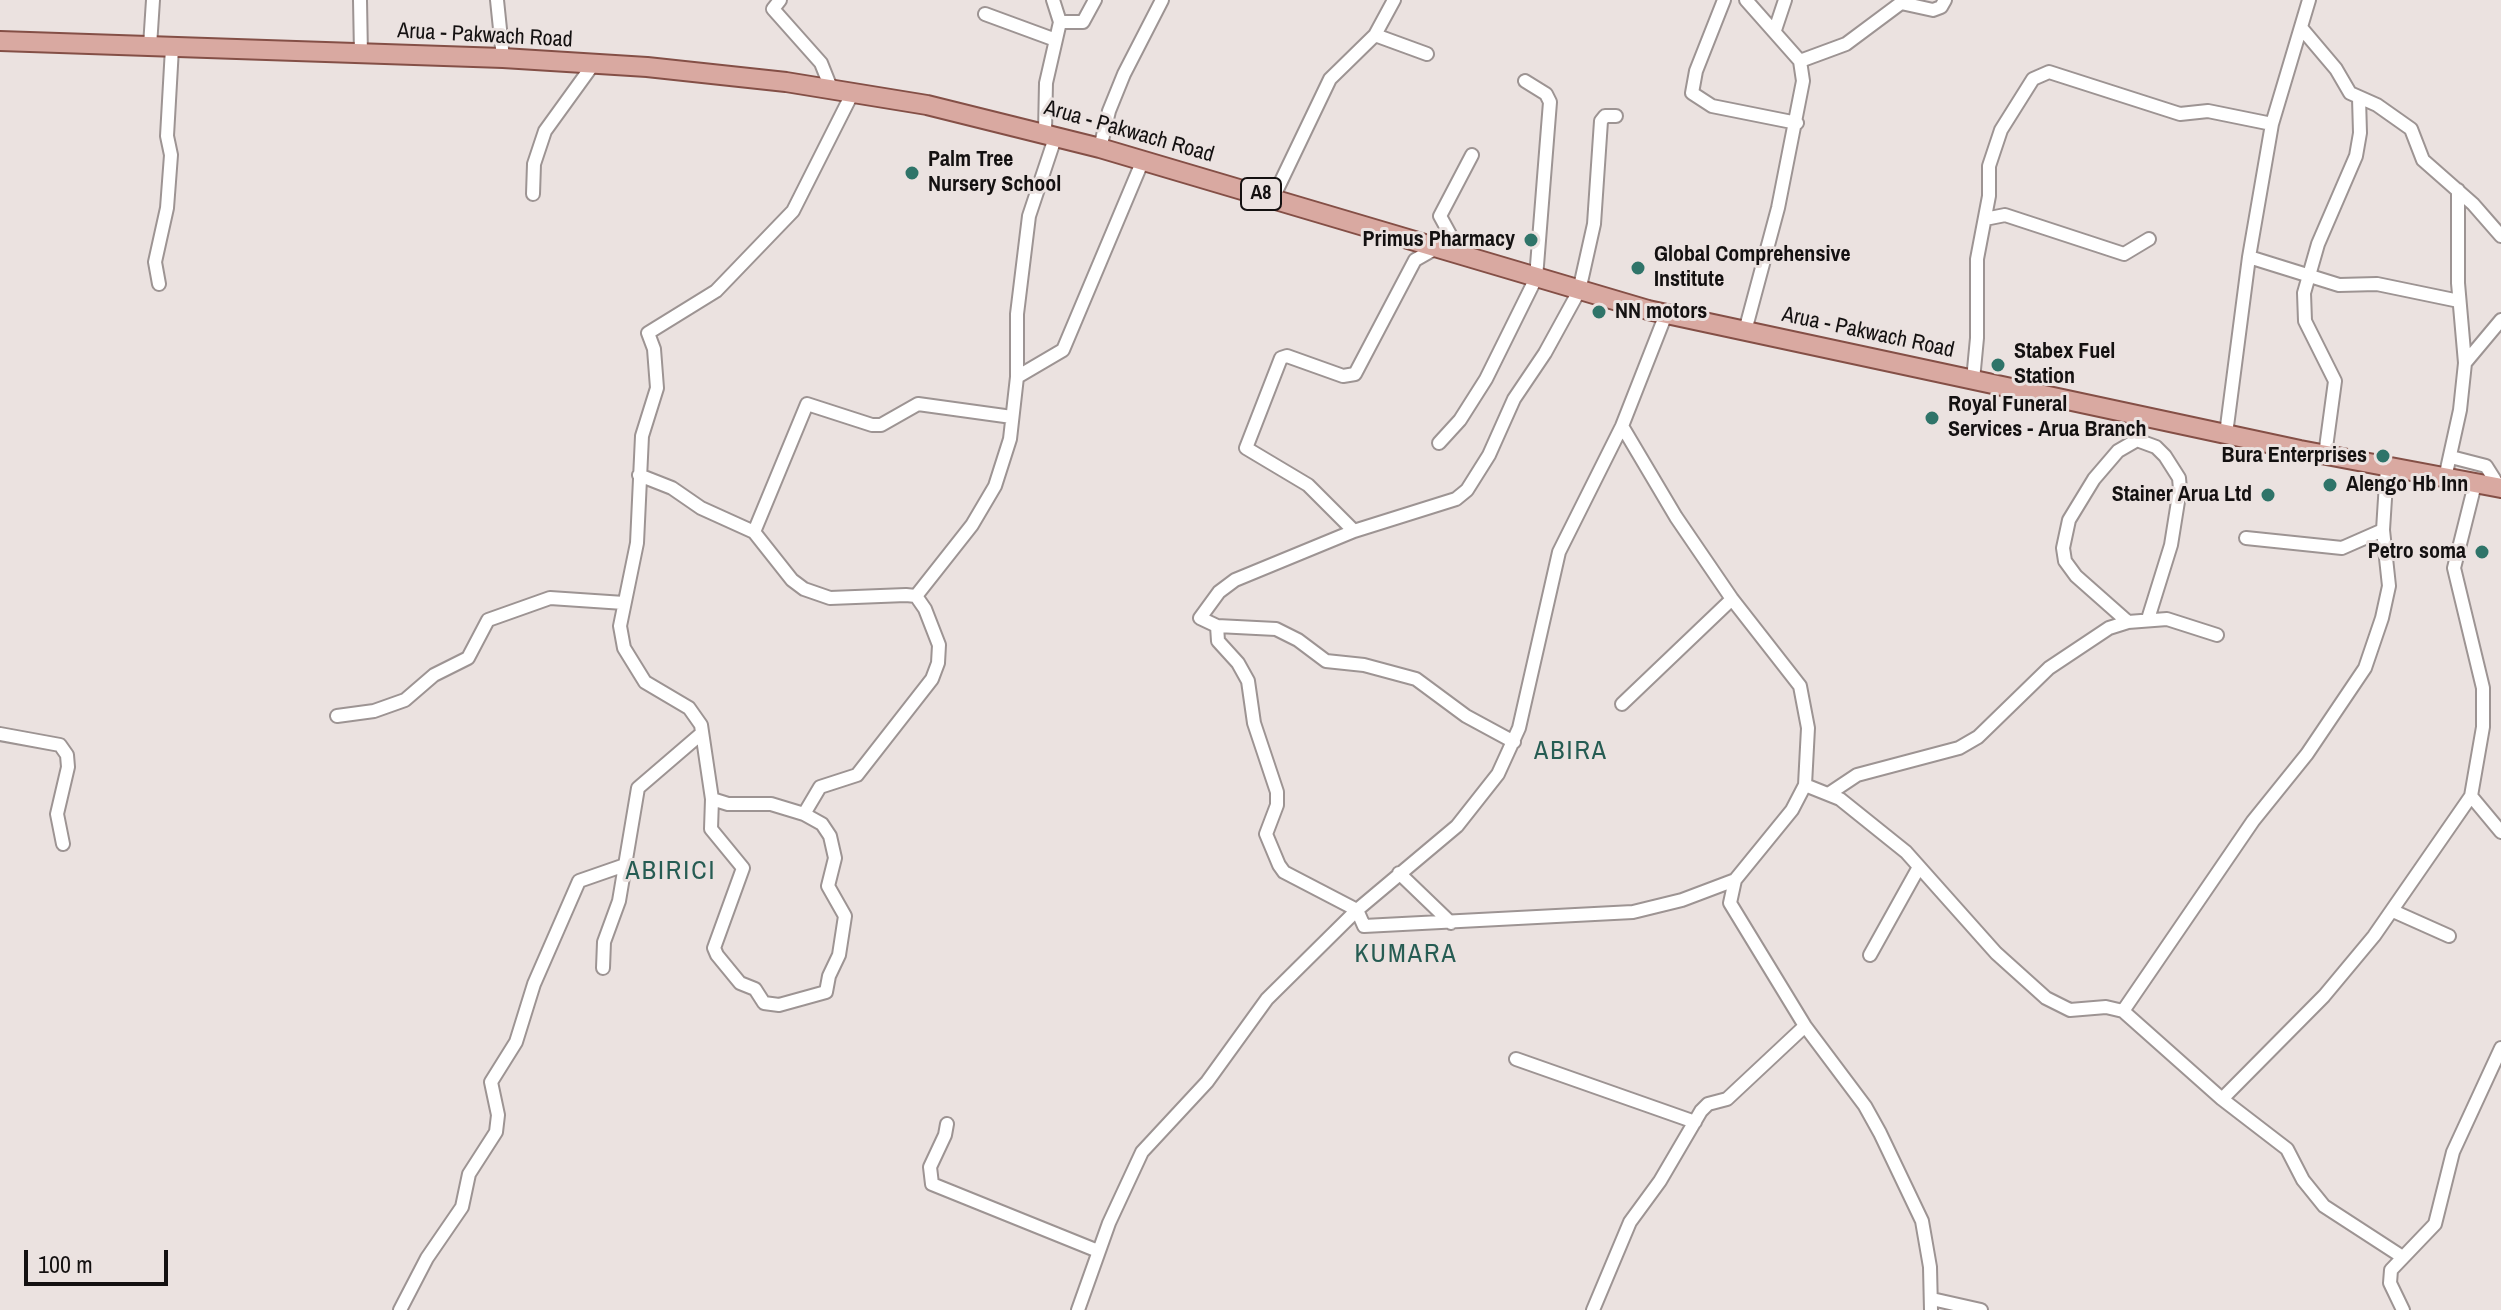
<!DOCTYPE html>
<html>
<head>
<meta charset="utf-8">
<style>
	body { margin:0 }
	#map { position:relative; width:2501px; height:1310px; overflow:hidden; background:#ebe2e0; font-family:"Archivo Narrow",sans-serif }
	canvas { display:block }
	.scale { position:absolute; left:24px; top:1250px; width:144px; height:36px; box-sizing:border-box; border:4px solid #141111; border-top:0; padding-left:10px; font-size:24px; line-height:28px; white-space:nowrap; color:#141111; -webkit-text-stroke:6px #ebe2e0; paint-order:stroke }
</style>
</head>
<body>
<div id="map">
<canvas width="2501" height="1310"></canvas>
<div class="scale">100 m</div>
</div>
<script>
const context = document.querySelector('canvas').getContext('2d');
context.lineJoin = 'round';
function shape(rows) {
  const path = new Path2D();
  for (const r of rows) {
    path.moveTo(r[0], r[1]);
    for (let i = 2; i < r.length; i += 2) path.lineTo(r[i], r[i + 1]);
  }
  return path;
}
function strokePath(path, color, width, dash) {
  context.strokeStyle = color;
  context.lineWidth = width;
  context.lineCap = dash ? 'butt' : 'round';
  context.setLineDash(dash || []);
  context.stroke(path);
}
function label(font, color, halo, rows, align = 'center') {
  context.font = font + ' "Archivo Narrow",sans-serif';
  context.lineWidth = 6;
  context.setLineDash([]);
  context.textBaseline = 'middle';
  context.strokeStyle = halo;
  context.fillStyle = color;
  for (const [text, x, y, turn = 0] of rows) {
    context.save();
    context.translate(x, y);
    context.rotate((+turn || 0) * Math.PI / 180);
    context.textAlign = isNaN(turn) ? turn : align;
    if (halo) context.strokeText(text, 0, 0);
    context.fillText(text, 0, 0);
    context.restore();
  }
}
const street = shape([
	[360,0,361,54],
	[497,0,503,58],
	[780,0,773,9,821,63,831,88],
	[1053,0,1060,22],
	[1724,0,1696,71,1692,93,1712,106,1797,123],
	[985,14,1053,39],
	[1775,30,1785,0],
	[2303,30,2336,69,2350,93,2377,105,2411,129,2423,160,2473,204,2501,236],
	[1375,35,1427,54],
	[150,46,153,0],
	[1800,61,1846,44,1901,3,1933,10,1941,7,1945,0],
	[1045,132,1046,83,1060,22,1083,22,1095,0],
	[1100,148,1109,111,1124,74,1162,0],
	[533,194,534,164,545,131,592,66],
	[1273,198,1330,79,1375,35,1394,0],
	[1985,219,2005,215,2124,254,2149,239],
	[1454,253,1452,238,1440,216,1472,155],
	[2249,257,2339,285,2377,284,2459,301],
	[159,284,155,262,167,208,171,155,167,136,172,48],
	[1745,331,1778,208,1803,81,1800,61,1746,0],
	[2465,363,2501,320],
	[1017,377,1063,350,1143,160],
	[1973,380,1977,338,1977,259,1989,196,1989,166,2001,130,2033,79,2049,72,2180,114,2208,111,2272,124],
	[2135,415,2137,440,2156,447,2165,456,2179,478,2180,489,2171,545,2148,619],
	[1622,426,1676,517,1732,599,1800,686,1808,728,1805,785,1792,810,1735,880,1730,903,1805,1026,1865,1106,1880,1133,1922,1221,1930,1267,1931,1310],
	[2226,434,2249,257,2272,124,2309,0],
	[1439,443,1460,420,1486,379,1536,278,1550,102,1546,94,1525,81],
	[2325,455,2335,381,2305,321,2304,293,2318,244,2356,156,2360,133,2359,98],
	[2451,457,2486,466,2500,488],
	[639,475,672,488,701,508,754,532,792,580,804,589,830,598,906,595,916,596,925,609,939,645,938,663,932,679,857,775,820,787,804,814],
	[2445,478,2460,410,2465,363,2458,283,2458,190],
	[1354,531,1308,485,1246,448,1281,358,1287,356,1343,376,1355,374,1415,260,1436,248],
	[754,532,807,404,872,425,881,425,918,404,1012,417],
	[2246,538,2342,548,2383,530],
	[916,596,972,525,995,486,1010,439,1017,377,1017,314,1029,216,1056,135],
	[2128,622,2076,576,2065,561,2063,548,2069,520,2094,479,2118,451,2137,440],
	[1217,626,1218,641,1238,663,1248,681,1254,723,1277,792,1277,805,1266,834,1279,865,1284,872,1357,910,1364,926,1633,912,1682,900,1735,880],
	[1622,704,1732,599],
	[337,716,374,711,405,700,434,675,468,658,488,620,550,598,624,603],
	[0,734,60,745,67,755,68,767,57,814,63,844],
	[1514,742,1466,716,1416,679,1364,665,1326,661,1298,640,1276,629,1217,626,1200,618,1219,592,1235,580,1354,531,1456,499,1467,490,1489,455,1514,399,1545,353,1579,291,1594,224,1601,121,1605,116,1616,116],
	[1805,785,1840,799,1906,852,1996,953,2046,998,2070,1010,2106,1007,2123,1011,2222,1099,2287,1149,2303,1180,2324,1206,2401,1256],
	[1830,793,1857,775,1959,748,1978,737,2049,668,2109,628,2128,622,2167,619,2217,635],
	[2471,796,2501,832],
	[712,799,728,804,771,804,804,814,822,824,830,836,835,858,828,886,845,916,839,955,829,976,826,992,779,1005,764,1003,755,989,740,983,717,955,714,948,743,868,711,829,712,799,701,725,689,708,645,682,624,648,620,626,637,543,642,436,657,388,654,349,648,333,716,291,793,211,853,92],
	[1399,873,1451,923],
	[2393,911,2449,936],
	[1870,955,1919,867],
	[603,968,604,942,619,901,638,788,702,733],
	[2123,1011,2253,821,2307,754,2365,668,2382,618,2389,586,2383,530,2387,467],
	[1516,1059,1695,1122],
	[2222,1099,2324,996,2374,936,2471,796,2483,727,2483,688,2454,568,2475,484],
	[947,1124,945,1135,930,1167,932,1184,1098,1251],
	[1932,1299,1981,1310],
	[400,1310,427,1258,462,1207,469,1174,496,1132,498,1115,491,1082,516,1042,534,984,579,881,625,865],
	[1078,1310,1109,1223,1142,1152,1207,1082,1267,999,1357,910,1457,826,1498,774,1519,728,1559,552,1622,426,1666,314],
	[1593,1310,1630,1222,1660,1181,1701,1111,1708,1104,1727,1099,1805,1026],
	[2403,1310,2390,1283,2391,1270,2435,1224,2453,1152,2501,1048]
]);
const primary = shape([
	[0,41,503,58,647,67,786,82,927,105,1100,148,1648,310,2300,450,2501,488]
]);
const markers = [
	[912,173,8,"#2f7469"],
	[1531,240,8,"#2f7469"],
	[1638,268,8,"#2f7469"],
	[1599,312,8,"#2f7469"],
	[1998,365,8,"#2f7469"],
	[1932,418,8,"#2f7469"],
	[2383,456,8,"#2f7469"],
	[2330,485,8,"#2f7469"],
	[2268,495,8,"#2f7469"],
	[2482,552,8,"#2f7469"]
];
const shields = [
	[1261,194,40]
];
const shieldNames = [
	["A8",1261,194]
];
const streetNames = [
	["Arua - Pakwach Road",485,36,3],
	["Arua - Pakwach Road",1129,132,16],
	["Arua - Pakwach Road",1868,333,12]
];
const poiNames = [
	["Palm Tree",928,160],
	["Nursery School",928,185],
	["Primus Pharmacy",1515,240,"right"],
	["Global Comprehensive",1654,255],
	["Institute",1654,280],
	["NN motors",1615,312],
	["Stabex Fuel",2014,352],
	["Station",2014,377],
	["Royal Funeral",1948,405],
	["Services - Arua Branch",1948,430],
	["Bura Enterprises",2367,456,"right"],
	["Alengo Hb Inn",2346,485],
	["Stainer Arua Ltd",2252,495,"right"],
	["Petro soma",2466,552,"right"]
];
const quarterNames = [
	["ABIRA",1571,752],
	["ABIRICI",671,872],
	["KUMARA",1406,955]
];
strokePath(street, '#9d9493', 16);
strokePath(primary, '#844f46', 22);
strokePath(street, '#fff', 12);
strokePath(primary, '#d9a9a1', 18);
for (const [x, y, r, color] of markers) {
  const dot = new Path2D();
  dot.arc(x, y, r, 0, 2 * Math.PI);
  context.fillStyle = color;
  context.fill(dot);
  strokePath(dot, '#ebe2e0', 3);
}
for (const [x, y, w] of shields) {
  const box = new Path2D();
  box.roundRect(x - w / 2, y - 16, w, 32, 6);
  context.fillStyle = '#ebe2e0';
  context.fill(box);
  strokePath(box, '#141111', 2);
}
label('bold 20px', '#141111', null, shieldNames);
label('22px', '#141111', '#ebe2e0', streetNames);
label('bold 22px', '#141111', '#ebe2e0', poiNames, 'left');
context.letterSpacing = '2px';
label('26px', '#265c53', '#ebe2e0', quarterNames);
context.letterSpacing = '0px';
</script>
</body>
</html>
